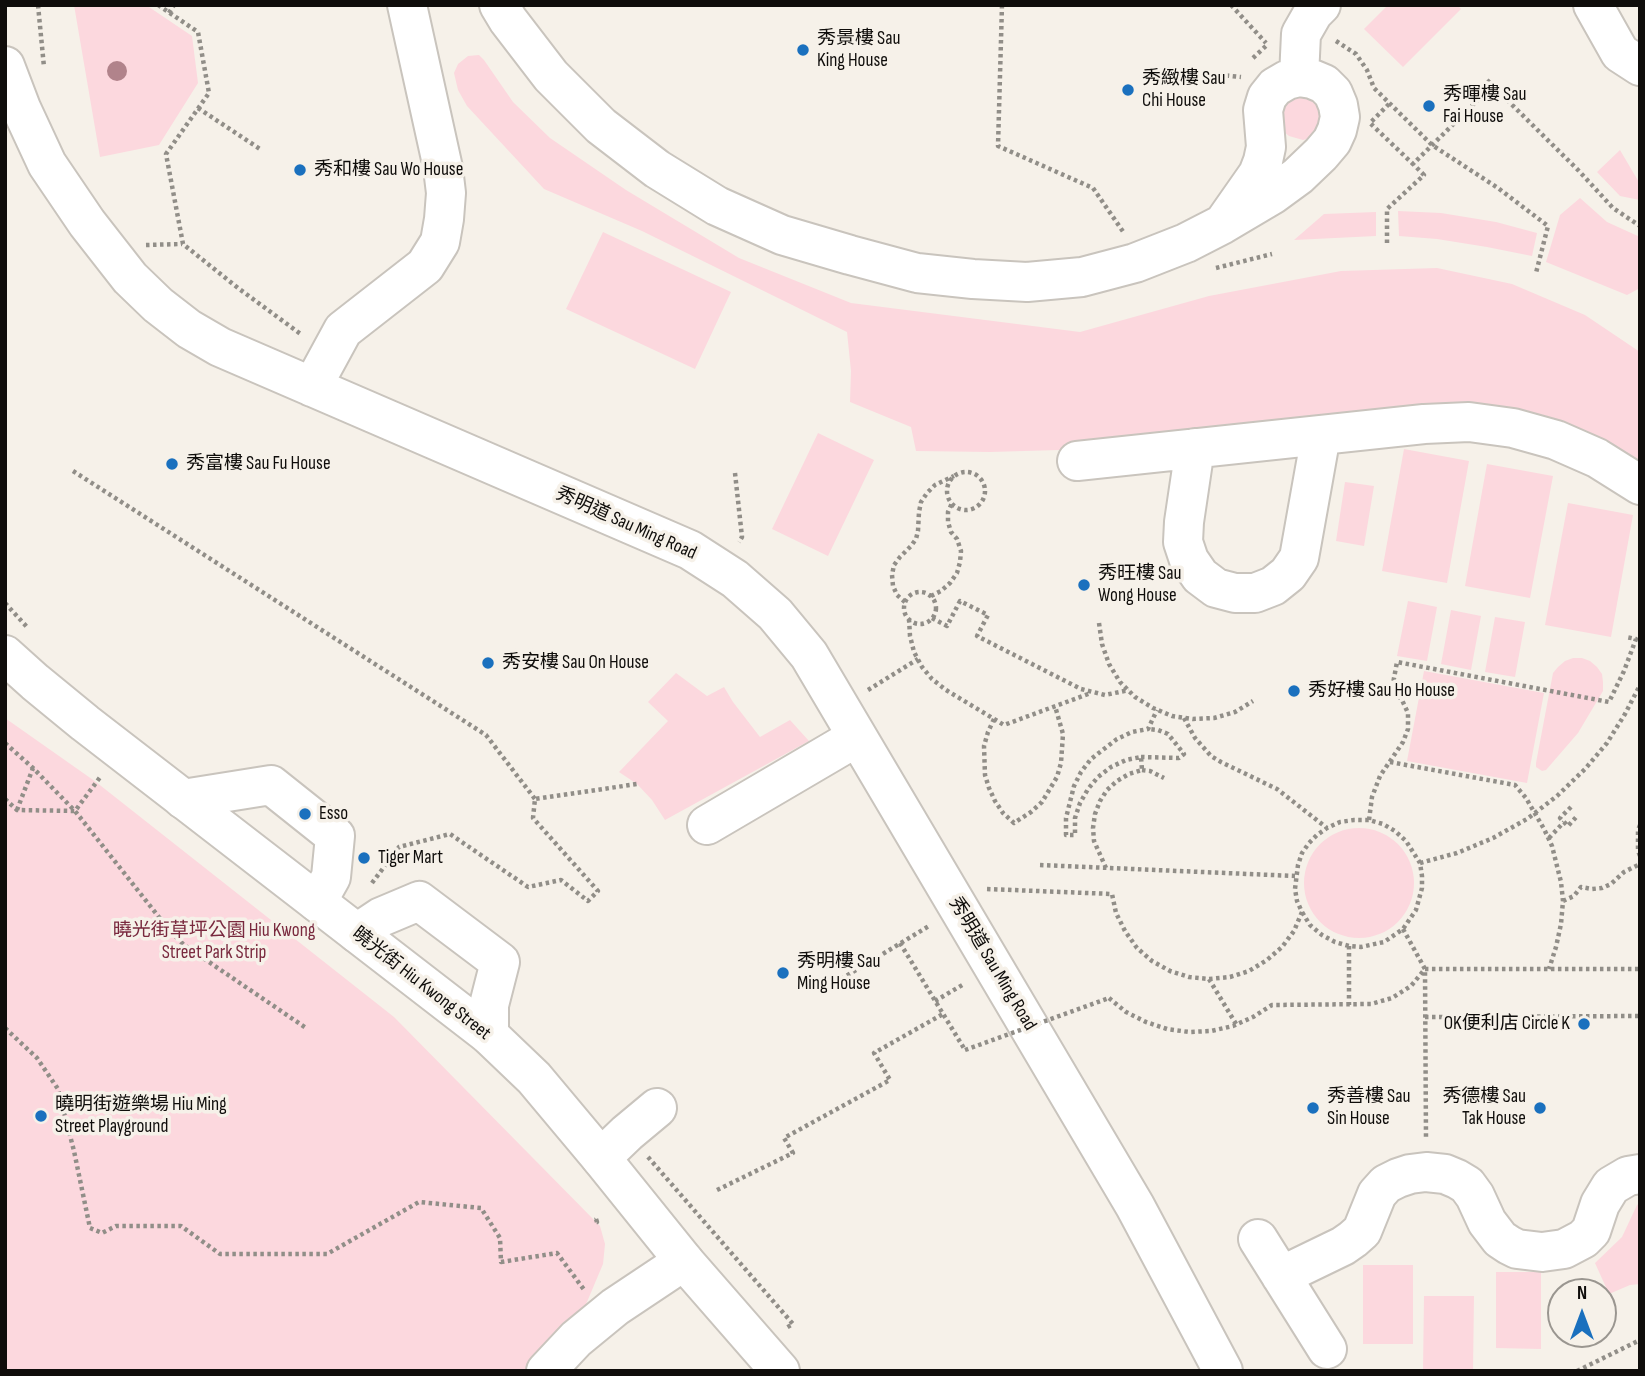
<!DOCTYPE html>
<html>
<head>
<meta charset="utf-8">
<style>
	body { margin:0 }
	#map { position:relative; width:1645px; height:1376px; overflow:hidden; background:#f6f1e9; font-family:"Sofia Sans Condensed",sans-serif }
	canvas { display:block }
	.frame { position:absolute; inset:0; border:7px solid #0f0d0b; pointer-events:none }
	.north { position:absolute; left:1547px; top:1278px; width:70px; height:70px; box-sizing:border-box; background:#f6f1e9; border:2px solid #9a9690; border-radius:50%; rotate:0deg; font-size:19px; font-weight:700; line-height:28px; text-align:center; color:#0f0d0b }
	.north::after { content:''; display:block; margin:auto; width:24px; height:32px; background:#1a70be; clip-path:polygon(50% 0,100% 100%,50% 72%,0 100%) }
</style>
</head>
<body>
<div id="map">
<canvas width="1645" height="1376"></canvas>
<div class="frame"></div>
<div class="north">N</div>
</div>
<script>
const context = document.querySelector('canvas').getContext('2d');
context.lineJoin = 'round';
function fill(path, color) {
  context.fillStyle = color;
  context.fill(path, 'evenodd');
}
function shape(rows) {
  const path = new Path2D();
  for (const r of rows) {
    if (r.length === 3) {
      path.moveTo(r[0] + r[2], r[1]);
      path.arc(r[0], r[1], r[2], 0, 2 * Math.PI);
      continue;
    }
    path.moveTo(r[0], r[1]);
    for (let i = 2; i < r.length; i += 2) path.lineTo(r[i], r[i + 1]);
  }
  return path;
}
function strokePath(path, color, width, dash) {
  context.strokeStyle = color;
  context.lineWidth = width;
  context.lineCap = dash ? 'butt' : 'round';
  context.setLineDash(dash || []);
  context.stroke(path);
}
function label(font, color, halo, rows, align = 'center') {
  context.font = font + ' "Sofia Sans Condensed","Noto Sans TC",sans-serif';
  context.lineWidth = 7;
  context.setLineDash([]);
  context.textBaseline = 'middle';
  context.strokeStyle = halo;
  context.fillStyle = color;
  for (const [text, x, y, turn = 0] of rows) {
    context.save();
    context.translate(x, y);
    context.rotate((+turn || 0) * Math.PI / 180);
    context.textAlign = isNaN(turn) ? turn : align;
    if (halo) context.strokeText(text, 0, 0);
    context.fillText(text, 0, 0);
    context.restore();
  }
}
const green = shape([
	[74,5,146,5,192,36,198,83,159,145,100,157],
	[1388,5,1457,5,1461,9,1403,67,1364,29],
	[479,55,484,60,513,102,550,138,626,190,739,258,851,303,1080,332,1209,296,1341,271,1437,268,1512,284,1585,315,1640,352,1640,472,1573,435,990,452,916,451,911,427,850,402,851,371,847,332,642,231,544,189,467,106,458,90,454,73,458,64,468,56],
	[1304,95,1317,101,1323,121,1310,138,1303,140,1289,136,1283,131,1280,110,1289,98],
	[1620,150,1640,184,1640,200,1620,196,1597,172],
	[1580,198,1607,222,1640,237,1640,288,1627,295,1546,262,1560,215],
	[1398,211,1441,213,1496,222,1537,233,1532,256,1487,247,1437,239,1399,236],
	[1376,212,1376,236,1294,240,1324,214],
	[603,232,731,292,695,369,566,309],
	[818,433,874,460,828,556,772,529],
	[1404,449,1469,461,1447,583,1382,571],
	[1487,464,1553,476,1530,598,1465,586],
	[1345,482,1374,486,1364,546,1336,541],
	[1568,503,1633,515,1611,637,1545,625],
	[1408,601,1437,607,1427,661,1397,656],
	[1451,610,1481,616,1471,670,1441,664],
	[1495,617,1525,622,1515,677,1485,672],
	[1573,658,1582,658,1590,661,1597,667,1602,674,1603,682,1603,691,1578,733,1546,770,1542,771,1536,767,1536,763,1553,673,1558,667,1565,661],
	[1424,671,1544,693,1527,783,1407,761],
	[676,673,707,696,724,687,733,702,760,737,790,720,809,741,665,820,652,800,637,784,619,772,668,721,648,702],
	[5,718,96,782,394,1017,600,1226,605,1244,603,1264,584,1309,525,1371,5,1371],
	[1359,883,55],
	[1640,1203,1640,1284,1630,1285,1609,1294,1595,1263,1622,1237,1637,1205],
	[1363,1265,1413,1265,1413,1344,1363,1344],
	[1496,1272,1541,1272,1541,1349,1496,1348],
	[1424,1296,1474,1296,1473,1371,1423,1371]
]);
const path = shape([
	[38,5,44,67],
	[158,5,198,32,209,93,166,154,183,244,238,288,302,335],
	[1002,5,998,146,1093,188,1124,233],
	[1231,5,1266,43],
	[169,13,174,5],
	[1336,41,1356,54,1367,70,1374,88,1432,145,1498,188,1548,226,1536,273],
	[1253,58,1267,45],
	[1170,70,1241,77],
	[1487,80,1579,171,1613,208,1640,226],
	[1389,104,1370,123,1413,164],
	[198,108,260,149],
	[1387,243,1387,209,1424,175,1413,164,1492,86],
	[146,245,182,244],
	[1216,268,1272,254],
	[73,471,486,735,535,799],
	[966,491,19],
	[735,473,742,537,739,542],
	[920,608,16],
	[931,596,941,591,950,583,957,573,960,562,961,551,957,539,951,532,948,522,948,512,952,503],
	[905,602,897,595,893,586,892,575,894,565,900,557,911,546,916,539,918,531,919,512,921,502,927,493,935,485,954,476],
	[5,603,27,627],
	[932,618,947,626,960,601,988,615,977,636,1081,689,1105,695,1129,690],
	[909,619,910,636,914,652,922,667,932,679,946,690,1004,725,1091,693],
	[1099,623,1102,644,1109,664,1120,682,1135,697,1153,708,1172,716,1193,719,1214,718,1235,712,1253,701],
	[868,690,918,659],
	[1184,718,1195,738,1211,756,1221,762,1277,789,1327,828],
	[994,719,988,732,984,746,985,775,989,788,995,801,1003,813,1014,823,1031,812,1042,802,1057,777,1061,763,1063,734,1055,706],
	[5,743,33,768,75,811,170,931,184,945,306,1028],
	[1141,757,1179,758,1184,754,1168,734,1158,730,1148,729],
	[1390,762,1515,785,1526,798,1544,829,1552,846,1561,882,1563,901,1561,924,1556,947,1549,969],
	[1142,770,1150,771,1164,778],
	[5,799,17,810,75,811,101,776],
	[1571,807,1560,818,1568,826,1578,815],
	[17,810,33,768],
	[1369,820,1372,797,1380,776,1403,742,1408,729,1408,713,1402,700,1392,689,1397,662,1609,702,1624,671,1636,639,1626,637],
	[1640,825,1638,830,1638,851,1640,856],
	[1549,838,1564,822],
	[1420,863,1457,853,1493,838,1527,819,1557,796,1585,769,1607,743,1625,714,1640,685],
	[1040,865,1295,876],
	[1106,868,1094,841,1093,828,1095,814,1100,801,1107,790,1117,781,1129,774,1142,770,1141,757,1126,760,1111,767,1098,777,1088,789,1080,803,1075,818,1075,835,1066,835,1066,818,1074,786,1081,772,1091,759,1117,739,1132,732,1148,729,1157,710],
	[372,883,399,847,450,834,528,887,561,880,588,901,598,891,533,818,535,799,637,784],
	[987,889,1112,894,1116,913,1125,931,1137,948,1152,961,1170,971,1189,977,1209,979,1230,977,1249,971,1267,960,1282,947,1294,931,1302,912,1297,901,1295,889,1298,865,1302,853,1309,843,1317,835,1327,828,1340,822,1354,820,1369,820,1383,824,1395,831,1406,841,1420,863,1422,876,1422,888,1416,910,1403,929,1384,942,1361,947,1349,946,1335,942,1322,935,1310,925,1302,912],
	[1563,901,1574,896,1581,887,1592,889,1602,888,1611,884,1624,872,1640,864],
	[1403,929,1425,969,1426,1139],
	[900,943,965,1050],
	[1349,946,1349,1005],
	[1209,979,1236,1024],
	[823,990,929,926],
	[1109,998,1126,1012,1146,1022,1167,1029,1189,1032,1211,1031,1233,1026,1253,1017,1272,1005,1371,1004,1392,998,1411,986,1425,969,1640,969],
	[935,1001,964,984],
	[1425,1017,1640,1016],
	[5,1028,37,1058,58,1089,74,1151,90,1228,102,1233,116,1226,181,1226,220,1254,327,1254,419,1202,481,1208,500,1238,501,1262,557,1253,585,1291],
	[648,1157,793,1324,786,1328],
	[717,1190,793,1153,784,1138,890,1080,874,1053,943,1014],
	[596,1219,597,1222,596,1222,595,1220,596,1219],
	[1577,1371,1640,1340]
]);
const minor = shape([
	[499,5,508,20,551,76,601,126,657,169,717,206,782,235,850,255,917,273,973,279,1027,282,1082,277,1135,263,1186,243,1223,224,1272,195,1298,176,1321,154,1332,141,1337,130,1340,117,1338,105,1333,93,1324,84,1312,79,1299,77,1287,80,1275,87,1267,97,1263,110,1266,147,1263,161,1258,174,1223,224],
	[5,66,21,108,47,164,87,223,130,278,158,305,189,329,220,347,690,550,735,579,775,614,809,655,1135,1206,1223,1371],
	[1299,77,1301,34,1313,13,1321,5],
	[312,387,343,330,425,266,440,242,444,219,446,193,443,168,407,5],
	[1195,448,1184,522,1183,542,1189,560,1200,576,1216,588,1235,593,1255,593,1273,586,1288,574,1299,558,1321,435],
	[1077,461,1424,424,1469,422,1513,428,1556,440,1597,458,1640,485],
	[183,799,271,785,335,836,331,877,317,902],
	[707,825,857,737],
	[357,933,381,917,419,901,500,962,489,1005,489,1035],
	[601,1158,627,1133,657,1108],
	[1258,1239,1327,1349],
	[1281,1276,1343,1246,1353,1239,1362,1231,1377,1194,1386,1184,1398,1178,1410,1174,1426,1172,1445,1174,1457,1179,1467,1185,1475,1196,1487,1222,1500,1239,1509,1245,1517,1249,1542,1252,1564,1249,1583,1239,1591,1231,1600,1204,1611,1186,1628,1176,1640,1174],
	[546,1371,576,1339,615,1307,684,1261]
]);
const major = shape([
	[1593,5,1620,53,1640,66],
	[5,655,35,682,85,723,489,1035,534,1078,601,1158,684,1261,780,1371]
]);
const pathBridge = shape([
	[965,1050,1109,998]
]);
const trees = [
	[117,71]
];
const markers = [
	[803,50,7,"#1a70be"],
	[1128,90,7,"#1a70be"],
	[1429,106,7,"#1a70be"],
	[300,170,7,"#1a70be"],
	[172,464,7,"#1a70be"],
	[1084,585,7,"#1a70be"],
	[488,663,7,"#1a70be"],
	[1294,691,7,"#1a70be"],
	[305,814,7,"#1a70be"],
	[364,858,7,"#1a70be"],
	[783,973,7,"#1a70be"],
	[1584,1024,7,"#1a70be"],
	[1313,1108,7,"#1a70be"],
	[1540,1108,7,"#1a70be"],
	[41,1116,7,"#1a70be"]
];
const poiNames = [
	["秀景樓 Sau",817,39],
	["King House",817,61],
	["秀緻樓 Sau",1142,79],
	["Chi House",1142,101],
	["秀暉樓 Sau",1443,95],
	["Fai House",1443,117],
	["秀和樓 Sau Wo House",314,170],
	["秀富樓 Sau Fu House",186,464],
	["秀旺樓 Sau",1098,574],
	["Wong House",1098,596],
	["秀安樓 Sau On House",502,663],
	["秀好樓 Sau Ho House",1308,691],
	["Esso",319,814],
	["Tiger Mart",378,858],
	["秀明樓 Sau",797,962],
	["Ming House",797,984],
	["OK便利店 Circle K",1570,1024,"right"],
	["秀善樓 Sau",1327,1097],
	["Sin House",1327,1119],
	["秀德樓 Sau",1526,1097,"right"],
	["Tak House",1526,1119,"right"],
	["曉明街遊樂場 Hiu Ming",55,1105],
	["Street Playground",55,1127]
];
const streetNames = [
	["秀明道 Sau Ming Road",626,524,24],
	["秀明道 Sau Ming Road",992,964,59],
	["曉光街 Hiu Kwong Street",421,984,38]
];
const parkNames = [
	["曉光街草坪公園 Hiu Kwong",214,931],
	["Street Park Strip",214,953]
];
fill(green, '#fcd8de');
strokePath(minor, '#c9c4bd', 42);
strokePath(major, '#c9c4bd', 42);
strokePath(path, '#918e88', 4.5, [3.5, 3.5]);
strokePath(minor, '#fff', 38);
strokePath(major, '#fff', 38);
strokePath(pathBridge, '#918e88', 4.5, [3.5, 3.5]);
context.fillStyle = '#b1838b';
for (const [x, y] of trees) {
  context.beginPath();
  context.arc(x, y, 10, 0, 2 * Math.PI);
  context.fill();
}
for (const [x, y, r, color] of markers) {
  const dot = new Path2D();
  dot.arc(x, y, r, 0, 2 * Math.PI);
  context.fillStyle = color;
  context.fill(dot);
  strokePath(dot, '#f6f1e9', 2.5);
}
label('19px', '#0f0d0b', '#f6f1e9', poiNames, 'left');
label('19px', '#0f0d0b', '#f6f1e9', streetNames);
label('19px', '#79293e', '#f6f1e9', parkNames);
</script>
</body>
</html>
